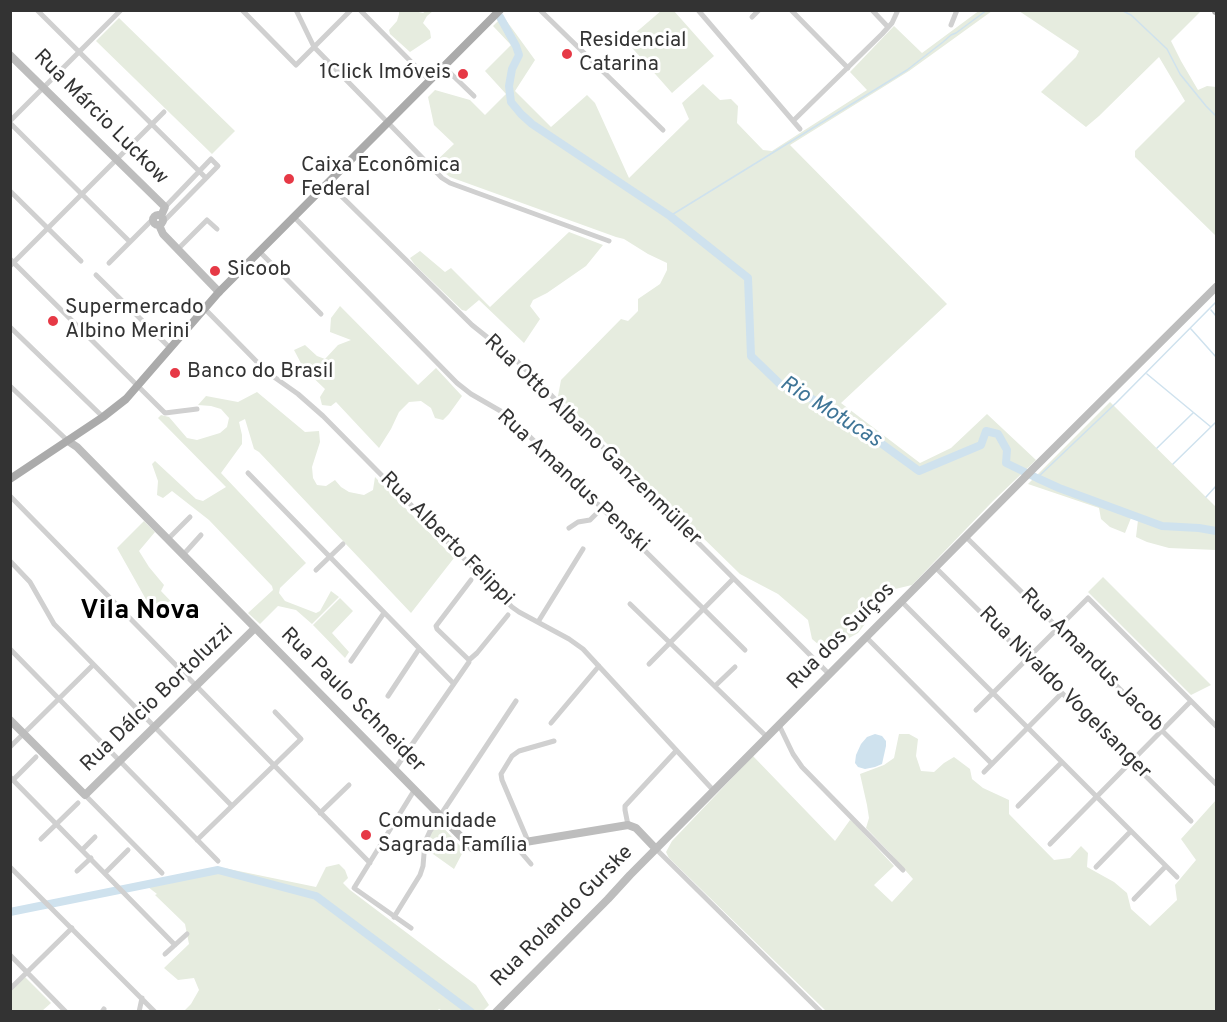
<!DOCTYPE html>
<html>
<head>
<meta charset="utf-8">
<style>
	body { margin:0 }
	#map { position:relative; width:1227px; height:1022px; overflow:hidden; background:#fff; font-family:Overpass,sans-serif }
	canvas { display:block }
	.frame { position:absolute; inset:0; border:12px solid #333; pointer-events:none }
</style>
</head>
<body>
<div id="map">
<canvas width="1227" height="1022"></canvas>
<div class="frame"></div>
</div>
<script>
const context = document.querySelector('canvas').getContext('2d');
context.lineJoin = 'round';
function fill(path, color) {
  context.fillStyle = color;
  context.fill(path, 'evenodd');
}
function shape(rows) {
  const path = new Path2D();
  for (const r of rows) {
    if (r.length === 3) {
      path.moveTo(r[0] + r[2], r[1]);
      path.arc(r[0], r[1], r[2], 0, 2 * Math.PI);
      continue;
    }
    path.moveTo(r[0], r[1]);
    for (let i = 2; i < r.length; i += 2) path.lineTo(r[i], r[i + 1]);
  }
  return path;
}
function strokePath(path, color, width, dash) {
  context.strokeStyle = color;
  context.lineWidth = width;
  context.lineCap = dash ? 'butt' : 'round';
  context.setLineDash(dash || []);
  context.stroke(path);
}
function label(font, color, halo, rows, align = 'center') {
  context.font = font + ' Overpass,sans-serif';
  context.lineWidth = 6;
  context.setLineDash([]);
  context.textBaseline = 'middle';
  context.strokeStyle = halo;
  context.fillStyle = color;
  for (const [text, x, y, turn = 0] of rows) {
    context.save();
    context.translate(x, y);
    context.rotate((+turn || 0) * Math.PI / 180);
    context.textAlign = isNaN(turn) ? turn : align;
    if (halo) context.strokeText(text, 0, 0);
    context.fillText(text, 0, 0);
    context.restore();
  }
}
const green = shape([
	[662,10,674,11,714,56,672,93,626,41],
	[980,10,992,11,909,71,790,145,947,304,841,403,920,463,951,448,987,414,1036,460,993,501,912,585,891,590,858,633,826,651,812,639,808,620,778,594,740,574,558,396,561,380,621,319,628,321,638,311,638,299,660,284,667,270,667,263,648,254,624,239,616,237,450,177,433,164,454,144,434,125,428,97,435,90,470,100,485,115,506,94,485,71,511,45,493,26,503,16,535,60,515,91,551,127,587,95,595,103,629,178,689,119,682,103,703,84,720,100,731,99,738,106,737,123,763,150,772,151,867,90,850,72,894,26,922,53],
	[399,11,414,11,423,13,426,11,433,11,427,16,423,23,430,31,431,38,410,52,390,34,389,30,397,21,399,14],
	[1019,11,1201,11,1171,41,1181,61,1198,90,1207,86,1216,87,1216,236,1135,157,1135,151,1185,101,1159,57,1099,116,1086,127,1041,92,1076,57,1079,51],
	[119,18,235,131,212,154,96,41],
	[569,232,603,245,586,266,547,293,533,300,530,306,540,319,524,343,479,300,466,311,462,310,415,265,410,258,420,251,445,272,451,268,490,307],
	[340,306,418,385,436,368,462,396,449,414,443,420,435,418,431,408,421,401,409,402,399,412,391,429,379,448,336,402,331,406,322,405,320,397,325,389,304,369,294,350,305,345,317,356,325,359,338,345,351,340,330,332,331,318],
	[257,392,305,432,319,431,320,442,312,467,313,478,317,485,326,486,335,480,341,487,349,492,364,495,373,490,375,477,454,558,411,613,259,452,254,449,245,419,239,422,242,435,242,444,221,473,306,563,280,588,279,593,285,601,316,613,320,611,331,591,339,597,312,624,296,610,278,606,260,624,248,613,273,590,272,586,209,520,172,491,163,498,157,495,158,481,152,464,155,461,196,499,203,501,226,487,158,418,161,415,169,417,187,438,197,440,220,433,227,427,229,418,221,409,211,406,198,405,206,396,238,402],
	[1110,402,1216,507,1216,550,1169,548,1147,542,1136,537,1138,520,1131,518,1125,533,1110,527,1101,519,1099,508,1028,484],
	[144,521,155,532,139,551,149,567,164,585,161,591,184,615,148,603,117,548],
	[1103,577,1211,685,1191,695,1088,592],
	[340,598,353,611,332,633,349,652,345,658,313,625],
	[899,734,909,734,918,739,916,756,921,771,934,772,944,763,954,757,970,769,972,779,983,788,1009,800,1009,814,1054,860,1070,858,1081,846,1088,853,1087,867,1114,882,1127,893,1131,909,1150,926,1177,900,1175,885,1196,860,1181,839,1216,800,1216,1011,826,1011,669,858,666,852,672,841,753,756,835,841,850,820,853,822,894,866,874,885,892,902,913,879,890,853,866,828,869,818,867,805,860,774,884,765,894,758],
	[438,822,464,850,454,869,426,849,427,839],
	[339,864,345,870,348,878,343,883,350,890,476,985,489,1005,482,1012,443,1011,439,1009,436,1012,184,1011,191,1004,199,990,194,978,178,980,164,968,189,944,185,924,155,895,157,894,143,883,224,868,316,887,326,867],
	[25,977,51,1003,42,1011,11,1011,10,991]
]);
const water = shape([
	[875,734,882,736,886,741,886,746,882,764,875,767,865,769,858,767,855,763,856,755,861,744,867,737]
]);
const stream = shape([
	[1121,10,1131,15,1167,49,1180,74,1206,106,1216,116],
	[670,216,907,70,943,42,951,35,956,33,987,10],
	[1211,310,1216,316],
	[1191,329,1216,357],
	[1147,374,1211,427],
	[1157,448,1193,413],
	[1173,464,1216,422],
	[1037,478,1116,403,1216,302],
	[1206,497,1216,486]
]);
const river = shape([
	[500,17,516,46,519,55,512,69,509,86,511,102,521,114,532,124,670,216,748,278,751,356,781,385,834,409,919,471,981,445,986,431,998,434,1007,450,1006,463,1037,478,1059,488,1162,526,1199,528,1216,531],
	[10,912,218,870,316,896,471,1012]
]);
const street = shape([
	[37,10,206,178],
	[242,10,296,65,351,10],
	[296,10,314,47,442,178,450,183,609,241],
	[360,10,430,81],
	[540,10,663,130],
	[698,10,800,129],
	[791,10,848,68],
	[872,10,888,27],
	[752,17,759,10],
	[951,25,957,10],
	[444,67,474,96],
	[10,121,121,10],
	[793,121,882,34,892,23,898,10],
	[10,123,130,242],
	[328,183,472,325,517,361,830,675],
	[10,191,81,261],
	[294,217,457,383,471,394,504,413,513,420,745,650],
	[162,223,218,166,211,159,165,207],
	[178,249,207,220,217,229],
	[259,251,321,314],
	[10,259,165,413,197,409],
	[109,263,155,217],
	[10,266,164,112],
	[96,275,170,348],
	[204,308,260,365,274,377,298,394,323,416,512,607,519,612,569,639,583,649,714,791],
	[10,327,103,417],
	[10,386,68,441],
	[248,473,454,684],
	[10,496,370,863],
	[569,528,578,522,590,520,602,508],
	[966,537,1216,784],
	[168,539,190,517],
	[183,555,201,535],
	[10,561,30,582,54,624,232,806],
	[936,568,1191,821],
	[316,570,343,544],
	[902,602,1177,877],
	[630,604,767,737],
	[538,622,583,549],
	[867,638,992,764],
	[10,649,218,861],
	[469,660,437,629,436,626,471,580],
	[351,661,384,613],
	[649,664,733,579],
	[715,686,735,667],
	[388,696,419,649],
	[976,710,1088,598,1216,726],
	[551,723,599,666],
	[779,725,793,754,802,767,903,870],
	[10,747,93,665],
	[395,769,469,662,469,660,477,653,508,615],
	[984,772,1062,693],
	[10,777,175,945],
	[13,780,36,757],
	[85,795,162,873],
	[1018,806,1062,762],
	[320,813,349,785],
	[628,825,625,810,625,806,676,751],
	[41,839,78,803],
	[197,840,301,739,275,712],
	[528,841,502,780,501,774,512,756,519,751,554,741],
	[514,844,531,864],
	[1050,844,1191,701],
	[656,849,821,1012],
	[82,850,95,837],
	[10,867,155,1012],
	[1096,867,1131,831],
	[77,871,91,858],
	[105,873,128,850],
	[1134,899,1166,866],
	[394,917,420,875,423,866,425,842,430,831,516,701],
	[411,928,354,888,415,789],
	[165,954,187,934],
	[10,955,66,1012],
	[11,988,72,928],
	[102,1012,104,1009],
	[139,1012,142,998]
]);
const secondary = shape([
	[10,55,165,207,161,216],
	[158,220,5],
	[159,225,163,234,219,292],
	[68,441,77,447,472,848,477,850,628,825,636,828,656,849],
	[10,720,85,795,255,628],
	[496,1012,608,899,630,875,1034,468,1216,287]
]);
const primary = shape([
	[1216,10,1216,11],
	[10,479,103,417,126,399,219,292,500,10]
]);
const markers = [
	[567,54,6,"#e63946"],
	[463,74,6,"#e63946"],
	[289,179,6,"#e63946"],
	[215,271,6,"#e63946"],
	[53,321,6,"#e63946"],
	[175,373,6,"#e63946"],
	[366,835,6,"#e63946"]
];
const poiNames = [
	["Residencial",579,42],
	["Catarina",579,66],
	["1Click Imóveis",451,74,"right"],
	["Caixa Econômica",301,167],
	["Federal",301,191],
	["Sicoob",227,271],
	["Supermercado",65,309],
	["Albino Merini",65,333],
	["Banco do Brasil",187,373],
	["Comunidade",378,823],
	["Sagrada Família",378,847]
];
const streetNames = [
	["Rua Márcio Luckow",100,118,45],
	["Rua Otto Albano Ganzenmüller",592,441,44],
	["Rua Amandus Penski",572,482,43],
	["Rua Alberto Felippi",446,540,45],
	["Rua dos Suíços",842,637,-45],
	["Rua Amandus Jacob",1091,661,45],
	["Rua Nivaldo Vogelsanger",1064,694,45],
	["Rua Dálcio Bortoluzzi",158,699,-44],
	["Rua Paulo Schneider",352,701,45],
	["Rua Rolando Gurske",563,917,-45]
];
const waterNames = [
	["Rio Motucas",830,413,32]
];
const districtNames = [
	["Vila Nova",140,613]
];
fill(green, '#e6ecdf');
fill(water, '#cfe2ee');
strokePath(stream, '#cfe2ee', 1.5);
strokePath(river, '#cfe2ee', 8);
strokePath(street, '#d0d0d0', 5);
strokePath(secondary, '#bdbdbd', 8);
strokePath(primary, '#ababab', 8);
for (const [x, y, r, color] of markers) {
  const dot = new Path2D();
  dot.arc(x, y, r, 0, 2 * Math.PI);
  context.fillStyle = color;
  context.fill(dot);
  strokePath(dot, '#fff', 2);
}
label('21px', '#333', '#fff', poiNames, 'left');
label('21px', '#333', '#fff', streetNames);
label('italic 22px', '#3f7597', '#fff', waterNames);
label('bold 27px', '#000', '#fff', districtNames);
</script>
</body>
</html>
